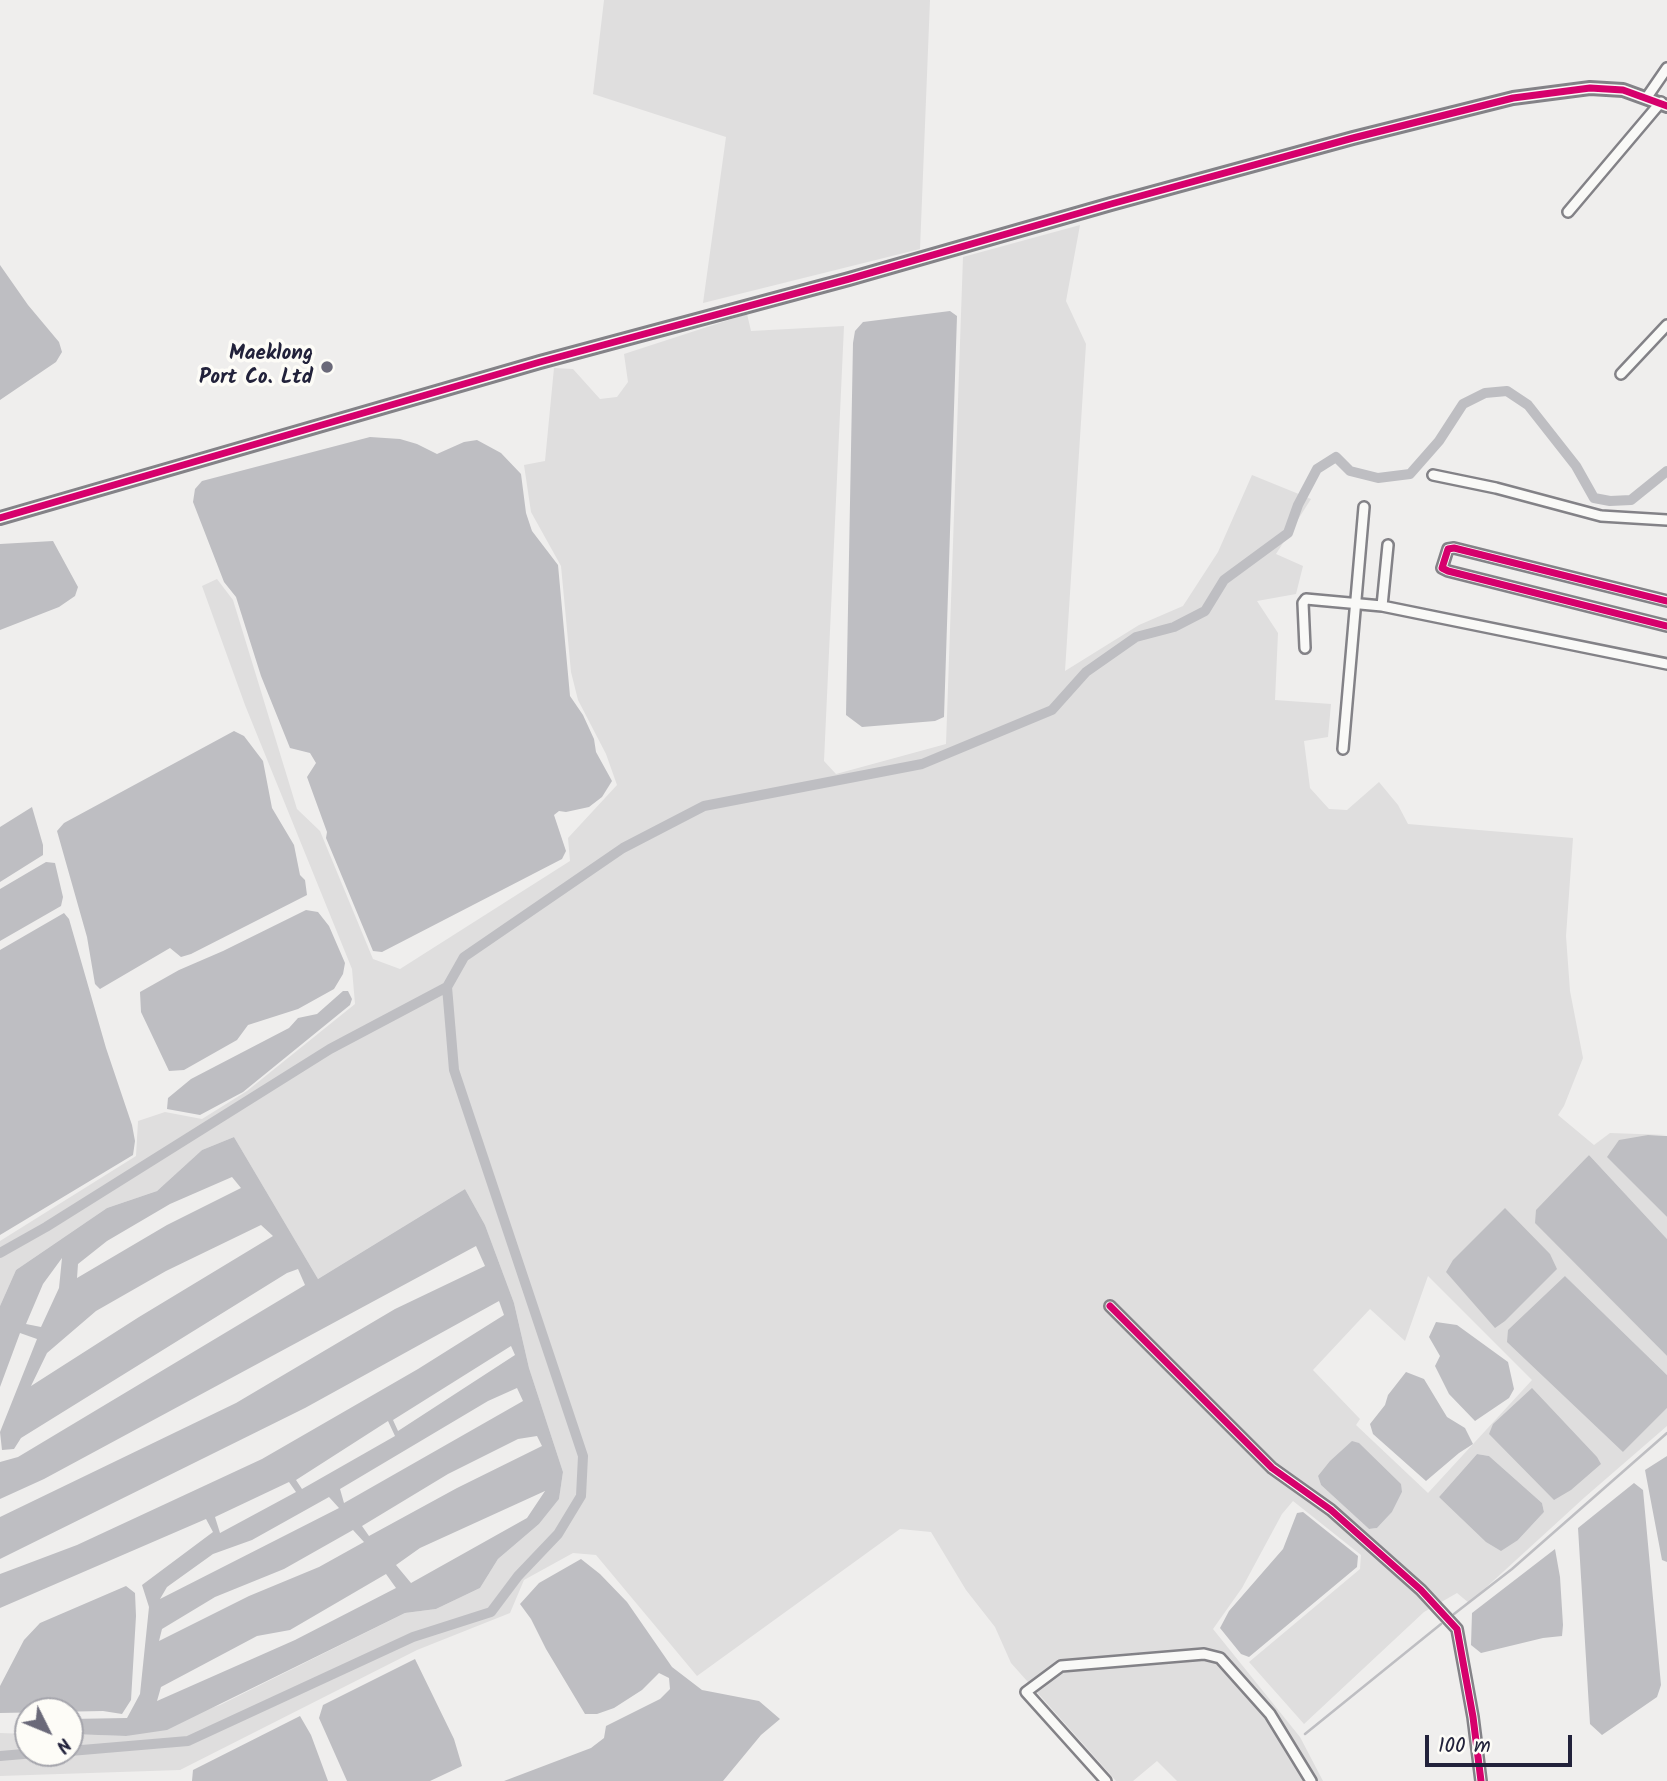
<!DOCTYPE html>
<html>
<head>
<meta charset="utf-8">
<style>
	body { margin:0 }
	#map { position:relative; width:1667px; height:1781px; overflow:hidden; background:#efeeed; font-family:Kalam,sans-serif }
	canvas { display:block }
	.north { position:absolute; left:14px; top:1697px; width:70px; height:70px; box-sizing:border-box; background:#fdfcf7; border:2px solid #a5a5ac; border-radius:50%; rotate:133deg; font-size:19px; font-weight:700; line-height:28px; text-align:center; color:#22223b }
	.north::after { content:''; display:block; margin:auto; width:24px; height:32px; background:#6a6979; clip-path:polygon(50% 0,100% 100%,50% 72%,0 100%) }
	.scale { position:absolute; left:1425px; top:1735px; width:147px; height:32px; box-sizing:border-box; border:4px solid #22223b; border-top:0; padding-left:9px; font-size:21px; line-height:24px; white-space:nowrap; color:#22223b; -webkit-text-stroke:5px #fdfcf7; paint-order:stroke }
</style>
</head>
<body>
<div id="map">
<canvas width="1667" height="1781"></canvas>
<div class="north">N</div>
<div class="scale">100 m</div>
</div>
<script>
const context = document.querySelector('canvas').getContext('2d');
context.lineJoin = 'round';
function fill(path, color) {
  context.fillStyle = color;
  context.fill(path, 'evenodd');
}
function shape(rows) {
  const path = new Path2D();
  for (const r of rows) {
    path.moveTo(r[0], r[1]);
    for (let i = 2; i < r.length; i += 2) path.lineTo(r[i], r[i + 1]);
  }
  return path;
}
function strokePath(path, color, width, dash) {
  context.strokeStyle = color;
  context.lineWidth = width;
  context.lineCap = dash ? 'butt' : 'round';
  context.setLineDash(dash || []);
  context.stroke(path);
}
function label(font, color, halo, rows, align = 'center') {
  context.font = font + ' Kalam,sans-serif';
  context.lineWidth = 7;
  context.setLineDash([]);
  context.textBaseline = 'middle';
  context.strokeStyle = halo;
  context.fillStyle = color;
  for (const [text, x, y, turn = 0] of rows) {
    context.save();
    context.translate(x, y);
    context.rotate((+turn || 0) * Math.PI / 180);
    context.textAlign = isNaN(turn) ? turn : align;
    if (halo) context.strokeText(text, 0, 0);
    context.fillText(text, 0, 0);
    context.restore();
  }
}
const built = shape([
	[604,0,930,0,920,249,703,303,726,137,593,94],
	[1080,225,1066,301,1086,344,1065,671,1139,625,1183,606,1218,552,1252,475,1311,499,1276,554,1303,566,1296,594,1257,601,1278,633,1275,700,1331,704,1328,737,1304,741,1310,788,1329,809,1347,810,1379,782,1398,805,1408,824,1573,838,1566,936,1570,991,1583,1058,1564,1106,1558,1115,1594,1145,1610,1133,1667,1135,1648,1135,1608,1157,1667,1217,1667,1239,1589,1155,1535,1222,1667,1356,1667,1375,1565,1276,1623,1452,1667,1408,1667,1426,1585,1497,1469,1603,1457,1593,1424,1612,1304,1724,1249,1662,1360,1569,1361,1555,1293,1501,1282,1514,1242,1588,1213,1629,1300,1737,1323,1781,1177,1781,1157,1761,1133,1781,1116,1781,1011,1663,995,1627,966,1590,931,1532,900,1529,697,1676,596,1555,573,1553,524,1580,510,1613,417,1650,180,1770,0,1776,0,1733,28,1734,28,1753,70,1753,70,1734,126,1736,220,1705,405,1613,436,1609,480,1588,498,1559,539,1524,559,1499,563,1472,529,1368,514,1303,485,1225,465,1189,318,1279,234,1137,202,1150,157,1191,107,1208,16,1270,0,1306,0,1241,136,1156,138,1121,165,1112,202,1119,247,1091,355,1004,352,969,245,705,202,586,217,579,233,600,297,809,320,831,373,959,400,969,570,861,568,838,617,785,606,754,578,700,571,672,561,566,531,512,524,465,545,461,554,368,573,369,600,399,617,397,628,382,624,354,747,314,751,331,844,326,824,761,836,774,946,744,963,257],
	[1428,1276,1532,1380,1428,1493,1356,1425,1360,1419,1313,1370,1370,1309,1405,1341],
	[1477,1454,1489,1456,1542,1503,1544,1512,1518,1540,1439,1497],
	[1318,1476,1402,1492,1392,1512,1377,1528,1369,1529,1321,1485]
]);
const water = shape([
	[0,265,28,305,59,342,62,352,56,362,0,400],
	[950,311,957,316,944,717,935,721,862,727,846,715,853,343,855,331,863,322],
	[370,437,400,439,417,444,437,454,464,442,477,440,501,453,521,474,526,513,532,531,558,565,570,696,583,715,594,739,596,752,612,781,602,797,589,807,566,812,559,811,554,815,566,851,562,859,382,952,373,951,326,838,327,832,307,777,316,763,310,753,290,748,261,676,236,597,224,582,193,502,195,489,202,481],
	[53,541,78,587,75,596,59,607,0,630,0,544],
	[234,731,244,736,263,761,272,808,294,845,300,875,305,880,307,895,191,954,181,957,170,948,100,989,95,984,87,937,57,831,64,823],
	[32,807,43,845,43,855,0,882,0,827],
	[46,862,55,863,63,897,61,906,0,941,0,889],
	[306,910,318,912,329,926,345,963,343,974,334,989,298,1009,248,1025,237,1040,184,1070,169,1071,141,1012,140,992,179,970,223,951],
	[64,913,69,919,106,1048,132,1125,135,1141,133,1155,0,1235,0,950],
	[343,991,348,991,352,999,350,1005,243,1092,200,1115,167,1109,168,1098,191,1079,289,1028,298,1018,317,1014],
	[1648,1135,1667,1136,1667,1217,1607,1157,1619,1140],
	[234,1137,318,1279,465,1189,485,1225,514,1303,529,1368,563,1472,559,1499,539,1524,498,1559,480,1588,436,1609,405,1613,167,1730,126,1736,70,1734,70,1719,127,1718,140,1694,149,1607,142,1585,213,1532,206,1519,0,1608,0,1574,77,1545,262,1459,418,1369,504,1315,499,1301,305,1408,0,1559,0,1517,236,1403,395,1309,485,1266,476,1246,44,1479,0,1499,0,1462,18,1457,305,1285,298,1269,287,1273,21,1438,14,1449,2,1450,0,1432,37,1339,20,1333,0,1387,0,1306,16,1270,107,1208,157,1191,202,1150],
	[232,1177,241,1188,167,1225,77,1278,78,1264,107,1241,170,1204],
	[261,1225,273,1236,139,1317,31,1386,47,1353,96,1311,166,1271],
	[62,1258,59,1288,41,1327,26,1324,43,1284],
	[511,1346,515,1355,398,1431,393,1420],
	[517,1388,523,1401,344,1503,340,1489,488,1401],
	[388,1421,395,1436,302,1489,296,1480],
	[537,1436,542,1446,457,1488,369,1536,362,1526,448,1474,518,1439],
	[289,1482,296,1492,220,1533,215,1517],
	[545,1491,527,1518,411,1583,396,1565,420,1548],
	[329,1497,339,1508,160,1599,167,1587,213,1554,252,1540],
	[353,1530,364,1542,319,1567,249,1596,159,1641,162,1629,215,1597,284,1569],
	[386,1574,396,1588,295,1640,157,1701,161,1687,257,1636,290,1630],
	[1589,1155,1667,1239,1667,1356,1535,1223,1536,1210],
	[1505,1208,1550,1254,1557,1269,1505,1321,1495,1328,1446,1272,1453,1260],
	[1565,1276,1667,1375,1667,1408,1623,1452,1507,1342,1508,1330],
	[1436,1322,1457,1325,1508,1362,1514,1389,1509,1398,1475,1421,1449,1394,1435,1366,1440,1356,1429,1337],
	[1406,1372,1424,1379,1447,1417,1465,1428,1473,1444,1459,1453,1426,1481,1373,1434,1370,1424,1385,1405,1388,1395],
	[1532,1388,1597,1457,1601,1464,1571,1490,1554,1500,1489,1434,1493,1424],
	[1352,1441,1359,1443,1401,1484,1402,1492,1392,1512,1377,1528,1369,1529,1321,1485,1318,1476,1330,1461],
	[1477,1454,1489,1456,1542,1503,1544,1512,1518,1540,1501,1551,1486,1542,1439,1497],
	[1667,1456,1667,1562,1662,1560,1645,1470],
	[1634,1483,1643,1490,1661,1685,1657,1697,1602,1735,1590,1724,1578,1528],
	[1303,1512,1358,1556,1357,1567,1249,1657,1241,1654,1220,1628,1229,1611,1283,1549,1297,1513],
	[1555,1549,1560,1577,1563,1625,1562,1636,1543,1638,1481,1653,1471,1645,1472,1613],
	[581,1559,600,1574,627,1602,672,1667,702,1690,759,1701,780,1719,761,1735,723,1781,504,1781,591,1748,604,1738,606,1726,660,1699,670,1689,669,1678,659,1673,642,1690,614,1708,597,1714,585,1714,546,1649,531,1619,520,1604,539,1583],
	[126,1586,135,1593,136,1616,131,1700,122,1714,103,1711,0,1713,0,1686,24,1640,40,1623],
	[415,1659,454,1739,462,1766,430,1781,347,1781,319,1718,323,1705],
	[300,1716,311,1735,328,1781,192,1781,193,1770]
]);
const stream = shape([
	[1454,1614,1512,1569,1667,1433],
	[1305,1734,1441,1624]
]);
const canal = shape([
	[0,1253,46,1227,330,1049,447,987],
	[70,1751,188,1741,413,1637,491,1612,518,1576,558,1534,581,1496,583,1456,454,1070,447,987,464,957,623,848,704,806,922,764,1052,710,1086,672,1136,637,1174,627,1205,611,1224,580,1288,533,1298,505,1317,469,1336,457,1350,471,1378,478,1410,474,1439,441,1463,404,1485,393,1507,391,1528,405,1576,466,1594,498,1610,501,1631,500,1667,471],
	[0,1756,35,1753]
]);
const minor = shape([
	[1647,97,1667,68],
	[1568,212,1661,102],
	[1621,374,1667,325],
	[1433,475,1496,488,1601,516,1667,520],
	[1667,601,1454,548,1448,549,1442,568,1448,571,1667,626],
	[1382,606,1388,545],
	[1305,648,1303,603,1306,599,1382,606,1667,664],
	[1343,749,1364,507],
	[1110,1306,1272,1468,1331,1510,1421,1590,1457,1629,1473,1717,1481,1781],
	[1106,1781,1026,1692,1061,1666,1204,1654,1220,1658,1270,1714,1311,1781]
]);
const tertiary = shape([
	[0,518,540,362,849,279,1111,204,1353,138,1513,98,1590,88,1623,90,1667,106]
]);
const cycleway = shape([
	[0,518,540,362,849,279,1111,204,1353,138,1513,98,1590,88,1623,90,1667,106],
	[1667,601,1454,548,1448,549,1442,568,1448,571,1667,626],
	[1110,1306,1272,1468,1331,1510,1421,1590,1457,1629,1473,1717,1481,1781]
]);
const markers = [
	[327,367,7,"#6a6979"]
];
const poiNames = [
	["Maeklong",313,355],
	["Port Co. Ltd",313,379]
];
fill(built, '#dfdede');
fill(water, '#bebec2');
strokePath(stream, '#bebec2', 2.5);
strokePath(canal, '#bebec2', 10);
strokePath(minor, '#838287', 14);
strokePath(tertiary, '#838287', 16);
strokePath(minor, '#f9f9f7', 9);
strokePath(tertiary, '#f9f9f7', 10);
strokePath(cycleway, '#d6006c', 7);
for (const [x, y, r, color] of markers) {
  const dot = new Path2D();
  dot.arc(x, y, r, 0, 2 * Math.PI);
  context.fillStyle = color;
  context.fill(dot);
  strokePath(dot, '#fdfcf7', 2.5);
}
label('bold 21px', '#22223b', '#fdfcf7', poiNames, 'right');
</script>
</body>
</html>
